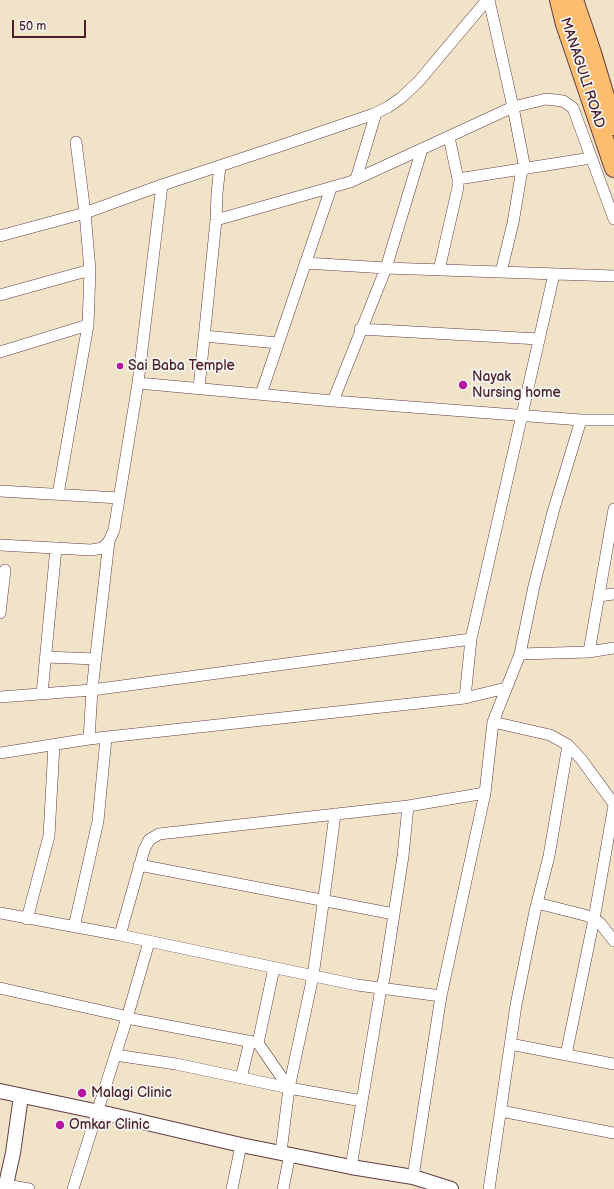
<!DOCTYPE html>
<html>
<head>
<meta charset="utf-8">
<style>
	body { margin:0 }
	#map { position:relative; width:614px; height:1189px; overflow:hidden; background:#f0e3c8; font-family:"Balsamiq Sans",sans-serif }
	canvas { display:block }
	.scale { position:absolute; left:12px; top:20px; width:74px; height:18px; box-sizing:border-box; border:2px solid #4a1f2b; border-top:0; padding-left:5px; font-size:12px; line-height:14px; white-space:nowrap; color:#4a1f2b; -webkit-text-stroke:3px #f6f6f2; paint-order:stroke }
</style>
</head>
<body>
<div id="map">
<canvas width="614" height="1189"></canvas>
<div class="scale">50 m</div>
</div>
<script>
const context = document.querySelector('canvas').getContext('2d');
context.lineJoin = 'round';
function shape(rows) {
  const path = new Path2D();
  for (const r of rows) {
    path.moveTo(r[0], r[1]);
    for (let i = 2; i < r.length; i += 2) path.lineTo(r[i], r[i + 1]);
  }
  return path;
}
function strokePath(path, color, width, dash) {
  context.strokeStyle = color;
  context.lineWidth = width;
  context.lineCap = dash ? 'butt' : 'round';
  context.setLineDash(dash || []);
  context.stroke(path);
}
function label(font, color, halo, rows, align = 'center') {
  context.font = font + ' "Balsamiq Sans",sans-serif';
  context.lineWidth = 3.5;
  context.setLineDash([]);
  context.textBaseline = 'middle';
  context.strokeStyle = halo;
  context.fillStyle = color;
  for (const [text, x, y, turn = 0] of rows) {
    context.save();
    context.translate(x, y);
    context.rotate((+turn || 0) * Math.PI / 180);
    context.textAlign = isNaN(turn) ? turn : align;
    if (halo) context.strokeText(text, 0, 0);
    context.fillText(text, 0, 0);
    context.restore();
  }
}
const minor = shape([
	[489,0,513,107,525,169],
	[356,179,376,113],
	[458,179,591,158],
	[162,185,283,145,374,114,388,107,401,98,419,81,487,0],
	[216,220,350,182,513,107,546,99,563,101,573,108,614,219],
	[0,236,85,213,162,185,138,383,333,401,581,420,614,420],
	[305,263,386,268,614,276],
	[439,270,458,187,458,179,449,137],
	[501,272,513,223,522,169],
	[0,295,90,270],
	[360,329,539,339],
	[204,336,278,343],
	[0,352,88,325],
	[199,388,216,220,217,193,220,166],
	[261,394,331,188],
	[333,401,386,268,422,149],
	[0,491,119,498],
	[58,494,88,325,90,270,85,213,76,142],
	[0,545,91,550,103,548,109,541,114,530,138,383],
	[599,596,614,594],
	[0,613,5,570],
	[589,652,614,509],
	[520,654,589,652,614,648],
	[46,657,96,659],
	[42,694,56,548],
	[0,697,92,690,109,541],
	[465,698,471,639,554,274],
	[493,722,550,735,568,745,581,759,614,804],
	[89,739,92,690,471,639],
	[0,753,89,739,465,698,506,688],
	[139,865,394,914],
	[537,903,588,916,600,923,614,941],
	[0,913,120,935,357,985,441,996],
	[27,919,49,836,54,745],
	[74,927,98,821,106,738],
	[120,935,144,850,149,840,159,834,408,806,485,793],
	[274,968,258,1043,289,1088,281,1152],
	[0,988,120,1015,127,1018,258,1043],
	[510,1044,614,1064],
	[115,1055,176,1064,289,1088,362,1101],
	[566,1055,594,919,614,805],
	[241,1078,250,1041],
	[289,1088,313,976,328,868,335,814],
	[501,1111,614,1133],
	[351,1167,381,988,384,979,403,856,408,806],
	[413,1177,441,996,485,793,493,722,520,654,534,586,553,512,581,420],
	[6,1185,29,1189],
	[73,1189,127,1018,149,942],
	[232,1189,241,1145],
	[283,1189,290,1154],
	[489,1189,516,1005,535,911,549,856,568,745]
]);
const tertiary = shape([
	[0,1091,104,1113,241,1145,351,1167,413,1177,451,1189],
	[5,1189,13,1153,21,1096]
]);
const primary = shape([
	[559,0,565,24,614,168],
	[574,0,592,53,614,126]
]);
const markers = [
	[120,366,4,"#b5179e"],
	[463,385,5,"#b5179e"],
	[82,1093,5,"#b5179e"],
	[60,1125,5,"#b5179e"]
];
const streetNames = [
	["MANAGULI ROAD",582,73,72]
];
const poiNames = [
	["Sai Baba Temple",128,366],
	["Nayak",472,377],
	["Nursing home",472,393],
	["Malagi Clinic",91,1093],
	["Omkar Clinic",69,1125]
];
strokePath(minor, '#633c43', 12);
strokePath(tertiary, '#633c43', 16);
strokePath(primary, '#633c43', 20);
strokePath(minor, '#fff', 11);
strokePath(tertiary, '#fff', 14);
strokePath(primary, '#fcbd6f', 18);
for (const [x, y, r, color] of markers) {
  const dot = new Path2D();
  dot.arc(x, y, r, 0, 2 * Math.PI);
  context.fillStyle = color;
  context.fill(dot);
  strokePath(dot, '#f6f6f2', 1.5);
}
label('14px', '#4a1f2b', '#f6f6f2', streetNames);
label('14px', '#4a1f2b', '#f6f6f2', poiNames, 'left');
</script>
</body>
</html>
